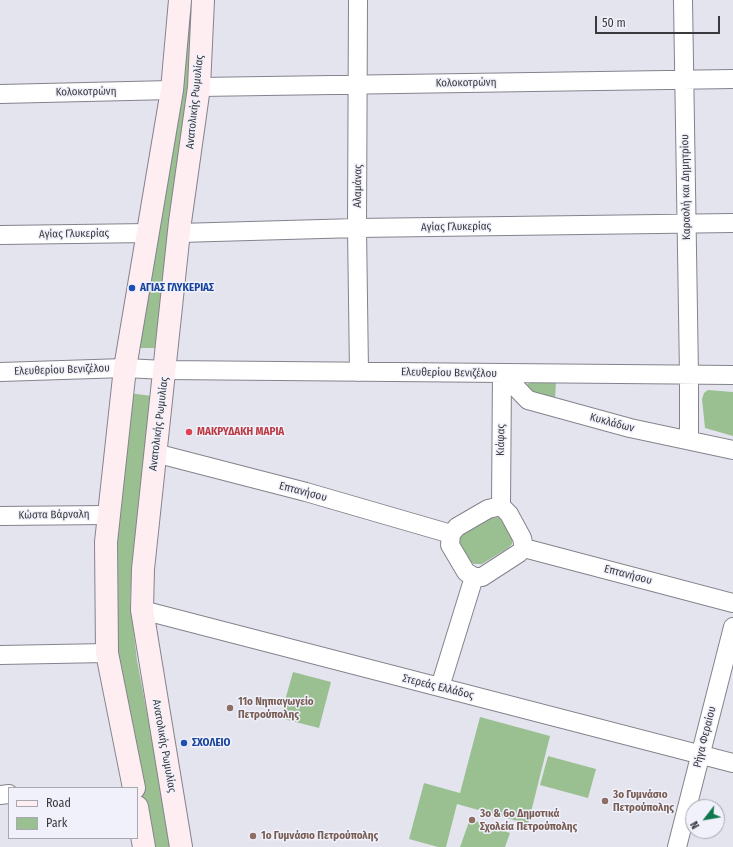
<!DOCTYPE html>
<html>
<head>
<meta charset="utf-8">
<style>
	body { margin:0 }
	#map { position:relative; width:733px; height:847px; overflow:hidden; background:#e4e4ef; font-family:"Fira Sans Condensed",sans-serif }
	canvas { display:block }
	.legend { position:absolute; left:8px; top:787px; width:130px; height:52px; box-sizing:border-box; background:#f1f1fc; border:1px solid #a8a8b0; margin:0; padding:5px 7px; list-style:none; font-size:12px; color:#3a3a3e }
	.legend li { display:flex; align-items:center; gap:8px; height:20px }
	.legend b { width:20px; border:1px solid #a8a8b0 }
	.north { position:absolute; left:685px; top:799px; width:40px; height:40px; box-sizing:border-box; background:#f1f1fc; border:1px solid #a8a8b0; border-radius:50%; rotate:239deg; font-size:11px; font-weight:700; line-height:16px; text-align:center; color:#3a3a3e }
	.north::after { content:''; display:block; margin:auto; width:14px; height:18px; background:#0f764e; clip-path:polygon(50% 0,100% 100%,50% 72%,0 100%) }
	.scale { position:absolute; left:595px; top:16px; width:125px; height:18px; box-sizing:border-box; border:2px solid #3a3a3e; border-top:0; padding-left:5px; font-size:12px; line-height:14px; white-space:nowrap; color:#3a3a3e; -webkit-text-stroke:3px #f1f1fc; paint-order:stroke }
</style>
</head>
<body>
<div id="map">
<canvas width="733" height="847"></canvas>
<ul class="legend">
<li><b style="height:5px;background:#feeef1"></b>Road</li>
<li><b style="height:11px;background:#9ac092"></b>Park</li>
</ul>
<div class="north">N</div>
<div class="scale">50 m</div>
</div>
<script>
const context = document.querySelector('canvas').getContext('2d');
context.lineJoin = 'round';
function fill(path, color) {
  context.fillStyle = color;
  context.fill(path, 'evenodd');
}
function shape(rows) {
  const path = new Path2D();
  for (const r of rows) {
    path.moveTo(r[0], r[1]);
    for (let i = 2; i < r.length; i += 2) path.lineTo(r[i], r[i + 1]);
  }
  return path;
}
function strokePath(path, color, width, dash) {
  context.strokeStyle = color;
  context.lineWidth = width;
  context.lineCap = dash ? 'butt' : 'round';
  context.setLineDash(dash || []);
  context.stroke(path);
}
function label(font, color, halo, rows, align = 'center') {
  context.font = font + ' "Fira Sans Condensed",sans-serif';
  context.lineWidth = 3;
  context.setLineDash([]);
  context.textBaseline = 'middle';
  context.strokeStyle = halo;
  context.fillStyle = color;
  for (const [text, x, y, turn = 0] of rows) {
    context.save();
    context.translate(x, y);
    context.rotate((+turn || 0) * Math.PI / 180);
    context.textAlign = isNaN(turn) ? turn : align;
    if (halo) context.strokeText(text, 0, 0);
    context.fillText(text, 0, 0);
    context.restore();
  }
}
const green = shape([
	[184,0,192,0,191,49,182,138,155,348,137,348],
	[532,381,556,382,555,400,528,393,525,386],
	[708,390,733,392,733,436,705,428,702,399,704,393],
	[129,393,152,396,132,569,130,601,137,660,172,847,151,847,118,660,115,568,119,506],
	[499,517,504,520,512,535,512,544,508,548,482,564,474,564,468,561,459,546,458,537,462,532,485,519],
	[293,672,331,682,319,728,280,718],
	[480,717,550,736,528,824,457,804,446,847,438,847,409,839,424,783,460,793],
	[548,756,596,769,588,798,540,785],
	[470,819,510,833,505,847,460,847]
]);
const street = shape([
	[358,0,357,228,359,372],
	[683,0,689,375,689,440],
	[199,87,733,79],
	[0,94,172,90],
	[179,233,357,228,733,223],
	[0,235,149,233],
	[0,372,125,368,165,370,733,375],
	[502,373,528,400,630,428,733,450],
	[155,453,306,492,451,534],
	[501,506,509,514,522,538,524,548,519,553,482,577,474,577,466,572,450,545,451,534,457,527,488,509,501,506],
	[501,506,502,373],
	[0,516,107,515],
	[524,548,733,603],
	[142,610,733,763],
	[0,655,107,653],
	[440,687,474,577],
	[0,795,9,794],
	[677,847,733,627]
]);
const secondary = shape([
	[134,788,107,653,106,542,125,368,172,90,180,0],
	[137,807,144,847],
	[181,847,142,610,143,569,180,222,199,87,203,0]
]);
const markers = [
	[132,288,4,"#1a4fb4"],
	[189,432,4,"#e0444e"],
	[230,708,4,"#8d6e63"],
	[184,743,4,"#1a4fb4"],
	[605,801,4,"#8d6e63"],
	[472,820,4,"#8d6e63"],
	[253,836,4,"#8d6e63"]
];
const streetNames = [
	["Κολοκοτρώνη",466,83,-1],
	["Κολοκοτρώνη",86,92,-1],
	["Ανατολικής Ρωμυλίας",195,102,-84],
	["Αλαμάνας",358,186,-89],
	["Καραολή και Δημητρίου",686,187,-91],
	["Αγίας Γλυκερίας",456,227,-1],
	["Αγίας Γλυκερίας",74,234,-1],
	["Ελευθερίου Βενιζέλου",62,370,-2],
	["Ελευθερίου Βενιζέλου",449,373,1],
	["Κυκλάδων",612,423,15],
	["Ανατολικής Ρωμυλίας",159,424,-83],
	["Κιάφας",501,440,-89],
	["Επτανήσου",303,492,15],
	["Κώστα Βάρναλη",54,515,-1],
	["Επτανήσου",628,575,15],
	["Στερεάς Ελλάδος",438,687,14],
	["Ρήγα Φεραίου",705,737,-76],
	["Ανατολικής Ρωμυλίας",164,746,80]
];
const transitNames = [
	["ΑΓΙΑΣ ΓΛΥΚΕΡΙΑΣ",140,288],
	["ΣΧΟΛΕΙΟ",192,743]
];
const healthNames = [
	["ΜΑΚΡΥΔΑΚΗ ΜΑΡΙΑ",197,432]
];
const educationNames = [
	["11ο Νηπιαγωγείο",238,702],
	["Πετρούπολης",238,715],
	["3ο Γυμνάσιο",613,795],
	["Πετρούπολης",613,808],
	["3ο & 6ο Δημοτικά",480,814],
	["Σχολεία Πετρούπολης",480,827],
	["1ο Γυμνάσιο Πετρούπολης",261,836]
];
fill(green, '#9ac092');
strokePath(street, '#84838d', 20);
strokePath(secondary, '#84838d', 24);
strokePath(street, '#fff', 18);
strokePath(secondary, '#feeef1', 22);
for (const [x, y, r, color] of markers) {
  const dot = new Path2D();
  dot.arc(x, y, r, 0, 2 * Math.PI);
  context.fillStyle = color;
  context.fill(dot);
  strokePath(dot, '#f1f1fc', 1.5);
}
label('11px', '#3a3a3e', '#f1f1fc', streetNames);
label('bold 11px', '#164399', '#f1f1fc', transitNames, 'left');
label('bold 11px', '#be3a42', '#f1f1fc', healthNames, 'left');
label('bold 11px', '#785e54', '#f1f1fc', educationNames, 'left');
</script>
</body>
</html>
